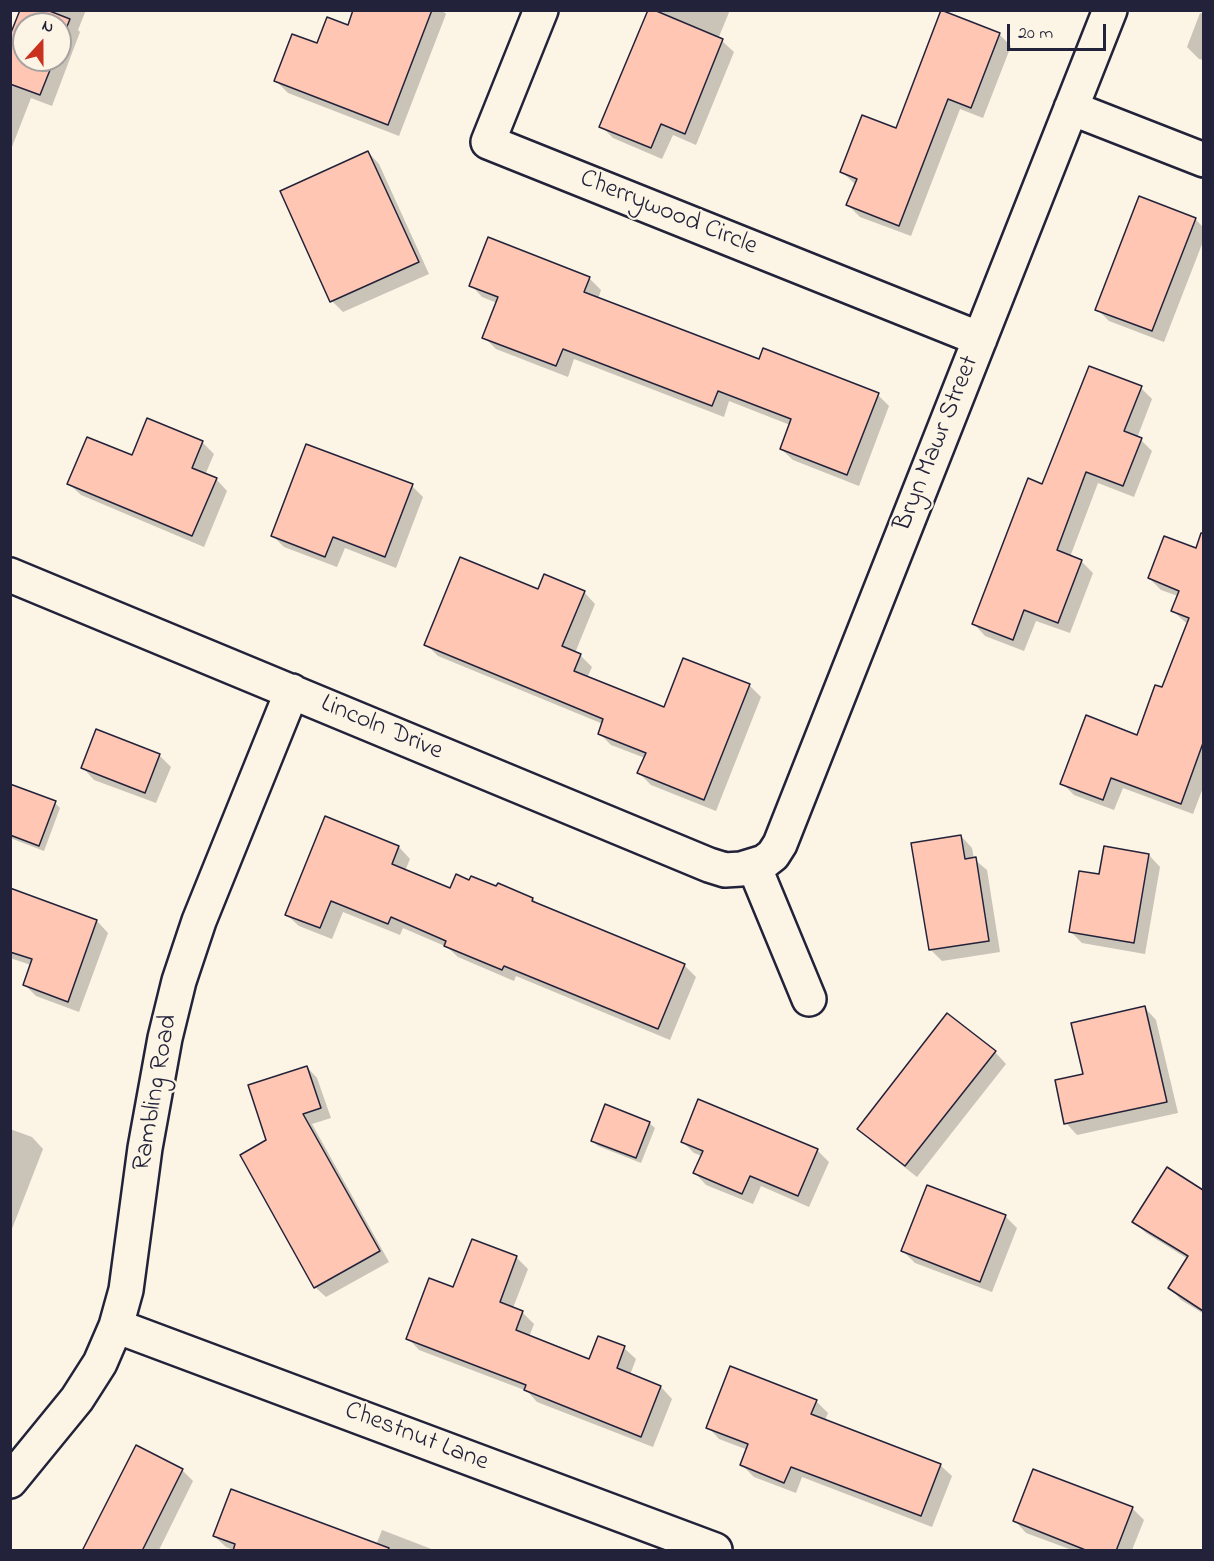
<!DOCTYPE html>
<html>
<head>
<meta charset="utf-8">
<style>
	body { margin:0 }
	#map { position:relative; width:1214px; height:1561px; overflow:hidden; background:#fcf5e5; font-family:"Indie Flower",sans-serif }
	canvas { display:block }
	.frame { position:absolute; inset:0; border:12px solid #22223b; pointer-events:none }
	.north { position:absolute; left:12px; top:12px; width:60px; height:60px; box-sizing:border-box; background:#fcf5e5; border:2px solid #a5a1a1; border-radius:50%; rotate:21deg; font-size:16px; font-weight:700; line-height:24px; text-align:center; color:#22223b }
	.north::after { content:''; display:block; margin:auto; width:21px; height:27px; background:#c8321e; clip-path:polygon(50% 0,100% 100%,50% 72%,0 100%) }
	.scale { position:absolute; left:1007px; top:24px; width:99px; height:27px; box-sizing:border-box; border:3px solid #22223b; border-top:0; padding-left:8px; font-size:18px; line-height:21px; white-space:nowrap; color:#22223b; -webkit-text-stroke:4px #fcf5e5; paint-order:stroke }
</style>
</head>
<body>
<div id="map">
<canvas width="1214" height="1561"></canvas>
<div class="frame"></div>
<div class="north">N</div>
<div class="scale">20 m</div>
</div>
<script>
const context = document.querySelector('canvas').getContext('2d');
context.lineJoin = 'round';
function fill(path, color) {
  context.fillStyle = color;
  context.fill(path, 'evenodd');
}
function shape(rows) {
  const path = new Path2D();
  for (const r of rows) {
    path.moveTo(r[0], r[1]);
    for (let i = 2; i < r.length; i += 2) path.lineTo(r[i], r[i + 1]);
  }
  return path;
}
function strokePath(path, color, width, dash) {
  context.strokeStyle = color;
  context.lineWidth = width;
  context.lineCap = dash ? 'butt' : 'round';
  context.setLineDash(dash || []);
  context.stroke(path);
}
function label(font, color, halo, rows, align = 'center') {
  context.font = font + ' "Indie Flower",sans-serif';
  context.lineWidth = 4.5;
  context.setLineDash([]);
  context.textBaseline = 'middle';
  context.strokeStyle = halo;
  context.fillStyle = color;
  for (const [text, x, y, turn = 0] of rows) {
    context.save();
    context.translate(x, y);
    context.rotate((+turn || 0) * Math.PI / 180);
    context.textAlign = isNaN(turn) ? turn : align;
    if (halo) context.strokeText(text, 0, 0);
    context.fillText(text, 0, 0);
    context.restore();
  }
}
const shadow = shape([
	[21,10,86,10,78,30,80,32,52,106,31,98,10,152,10,39],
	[24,24,60,24,60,60,24,60],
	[355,10,442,10,446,14,399,136,288,93,276,81,317,45,349,27],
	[649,10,730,10,718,39,722,41,734,52,696,145,673,135,662,159,613,138,601,126],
	[1200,13,1204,14,1204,60,1199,59,1187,47],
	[999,34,1011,46,983,118,960,109,911,236,860,217,848,205,856,185,842,172,897,130],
	[368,152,379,164,429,274,343,312,332,301],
	[1195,219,1204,228,1204,239,1164,342,1109,321,1097,309],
	[589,278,601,290,598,299,759,361,878,395,889,406,859,486,793,460,781,449,790,425,729,401,724,417,574,359,568,377,496,349,484,337,497,303,482,297,471,285],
	[1141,388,1152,399,1137,438,1141,440,1152,451,1134,497,1098,483,1070,557,1081,561,1093,573,1070,633,1036,621,1024,651,985,636,974,624,1043,486],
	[202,442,214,454,205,475,216,479,227,491,204,547,81,495,69,484],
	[412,486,423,497,396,568,345,548,337,567,284,547,272,535],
	[1165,538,1204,552,1204,785,1193,814,1123,788,1114,810,1074,795,1062,783,1137,737,1163,689,1188,623,1185,622,1173,611,1178,596,1161,590,1149,578],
	[539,591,584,592,595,604,575,653,580,655,592,667,587,678,665,709,749,685,761,697,716,811,651,785,639,773,645,758,611,745,599,733,603,724,438,656,426,644],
	[159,755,171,767,156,803,94,780,83,768],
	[10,786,55,803,60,808,44,851,10,838],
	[326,818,399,847,410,859,405,871,451,890,470,882,497,888,499,885,533,899,538,905,684,965,696,977,670,1040,516,976,514,981,458,957,447,947,403,928,400,935,343,912,332,939,299,926,287,915],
	[961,836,972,848,974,859,987,870,1000,952,942,961,931,950],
	[1149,855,1160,867,1145,954,1082,943,1070,931],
	[10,890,97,921,108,933,79,1012,36,996,24,984,31,965,10,958],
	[1145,1008,1156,1020,1178,1113,1077,1135,1066,1123,1084,1075],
	[995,1052,1006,1064,917,1177,870,1140,859,1128],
	[307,1067,317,1078,331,1118,312,1124,389,1262,326,1297,315,1287,268,1141],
	[649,1123,655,1128,641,1163,598,1146,592,1141],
	[10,1129,32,1137,43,1149,10,1234],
	[682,1141,817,1150,829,1162,809,1207,761,1186,753,1204,706,1185,695,1173,702,1156,694,1153],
	[1167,1169,1204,1192,1204,1314,1181,1300,1170,1288,1188,1259,1146,1233,1134,1221],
	[1005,1216,1017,1228,992,1292,915,1263,903,1251],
	[516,1257,528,1269,513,1308,522,1312,534,1324,529,1337,590,1361,624,1348,636,1359,630,1375,661,1387,672,1399,653,1447,537,1402,527,1391,419,1350,408,1338,454,1289],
	[816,1401,828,1413,825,1420,940,1465,952,1476,932,1527,802,1477,796,1493,754,1477,742,1465,748,1450,719,1439,708,1427],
	[182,1470,193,1481,159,1550,87,1550],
	[1132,1508,1144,1520,1132,1550,1072,1550,1026,1533,1015,1521],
	[382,1530,434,1550,234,1550,226,1547,214,1536,376,1545]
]);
const building = shape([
	[20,10,47,10,70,19,60,44,60,24,24,24,24,60,54,60,40,95,10,84,10,35,20,10],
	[353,10,432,10,388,125,274,81,292,34,317,43,327,17,348,25,353,10],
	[648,10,654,10,723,39,685,134,661,124,651,148,599,127,648,10],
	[941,10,1000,33,971,108,948,99,899,226,846,205,857,179,840,172,862,115,896,128,941,10],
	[368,151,419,262,330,302,280,191,368,151],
	[1139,196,1196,218,1152,331,1095,310,1139,196],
	[488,237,590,277,584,292,759,359,763,348,879,393,847,475,780,449,791,419,718,391,712,406,563,349,556,366,482,338,498,297,469,286,488,237],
	[1089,366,1142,386,1124,431,1142,438,1123,486,1086,472,1057,550,1082,560,1058,623,1024,610,1013,640,972,624,1028,478,1042,484,1089,366],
	[147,418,203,441,192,468,217,478,192,536,67,484,87,437,132,455,147,418],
	[306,444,413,484,385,557,333,537,325,557,271,536,306,444],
	[1201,533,1203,533,1203,743,1181,804,1111,778,1103,800,1060,784,1086,715,1137,735,1155,685,1162,687,1189,618,1171,611,1179,591,1148,578,1164,536,1196,548,1201,533],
	[460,557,538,589,544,574,585,591,562,646,581,654,574,671,664,707,683,658,750,684,704,800,637,773,646,753,598,734,603,719,424,645,460,557],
	[96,729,160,754,145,793,81,768,96,729],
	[10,784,56,801,39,846,10,835,10,784],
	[325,816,399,846,392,864,450,888,456,874,469,880,471,876,496,886,498,883,533,898,532,901,685,964,658,1029,504,966,502,970,444,946,446,941,391,917,388,924,331,901,320,928,285,915,325,816],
	[961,835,965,859,976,857,989,941,929,950,911,843,961,835],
	[1104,846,1149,854,1134,943,1069,932,1079,871,1099,874,1104,846],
	[10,888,97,920,68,1002,23,985,32,959,10,952,10,888],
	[1145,1006,1167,1102,1064,1124,1055,1080,1083,1074,1071,1023,1145,1006],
	[947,1013,996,1051,905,1166,857,1129,947,1013],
	[307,1066,321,1108,303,1114,380,1251,314,1288,240,1155,266,1140,248,1085,307,1066],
	[698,1099,818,1149,798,1196,750,1176,742,1194,693,1173,703,1151,681,1142,698,1099],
	[605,1104,650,1122,636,1158,591,1141,605,1104],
	[1167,1167,1203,1190,1203,1311,1168,1288,1188,1256,1132,1222,1167,1167],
	[927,1185,1006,1215,980,1282,901,1251,927,1185],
	[472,1239,517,1256,500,1302,523,1311,516,1330,589,1359,598,1336,625,1346,617,1368,661,1386,641,1437,524,1390,526,1385,406,1339,429,1278,453,1287,472,1239],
	[730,1366,817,1400,811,1414,941,1464,921,1516,791,1467,784,1483,740,1465,748,1444,706,1428,730,1366],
	[136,1445,183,1469,142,1551,82,1551,136,1445],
	[1033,1469,1133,1507,1116,1551,1088,1551,1013,1521,1033,1469],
	[231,1489,389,1548,388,1551,233,1551,235,1544,213,1536,231,1489]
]);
const minor = shape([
	[541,10,488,142,980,339],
	[1071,108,1204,160],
	[10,575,709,865,725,870,741,869,764,862,773,855,780,844,1110,10],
	[754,866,809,999],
	[116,1326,715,1550],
	[10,1481,77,1399,100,1363,116,1326,126,1290,145,1148,165,1038,179,981,199,921,292,691]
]);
const streetNames = [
	["Cherrywood Circle",668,214,22],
	["Bryn Mawr Street",938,444,-68],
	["Lincoln Drive",381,729,23],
	["Rambling Road",157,1093,-80],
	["Chestnut Lane",416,1438,21]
];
fill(shadow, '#0003');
fill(building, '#fec6b3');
strokePath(building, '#22223b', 1.5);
strokePath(minor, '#22223b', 38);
strokePath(minor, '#fcf5e5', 33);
label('26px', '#22223b', '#fcf5e5', streetNames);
</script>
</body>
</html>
